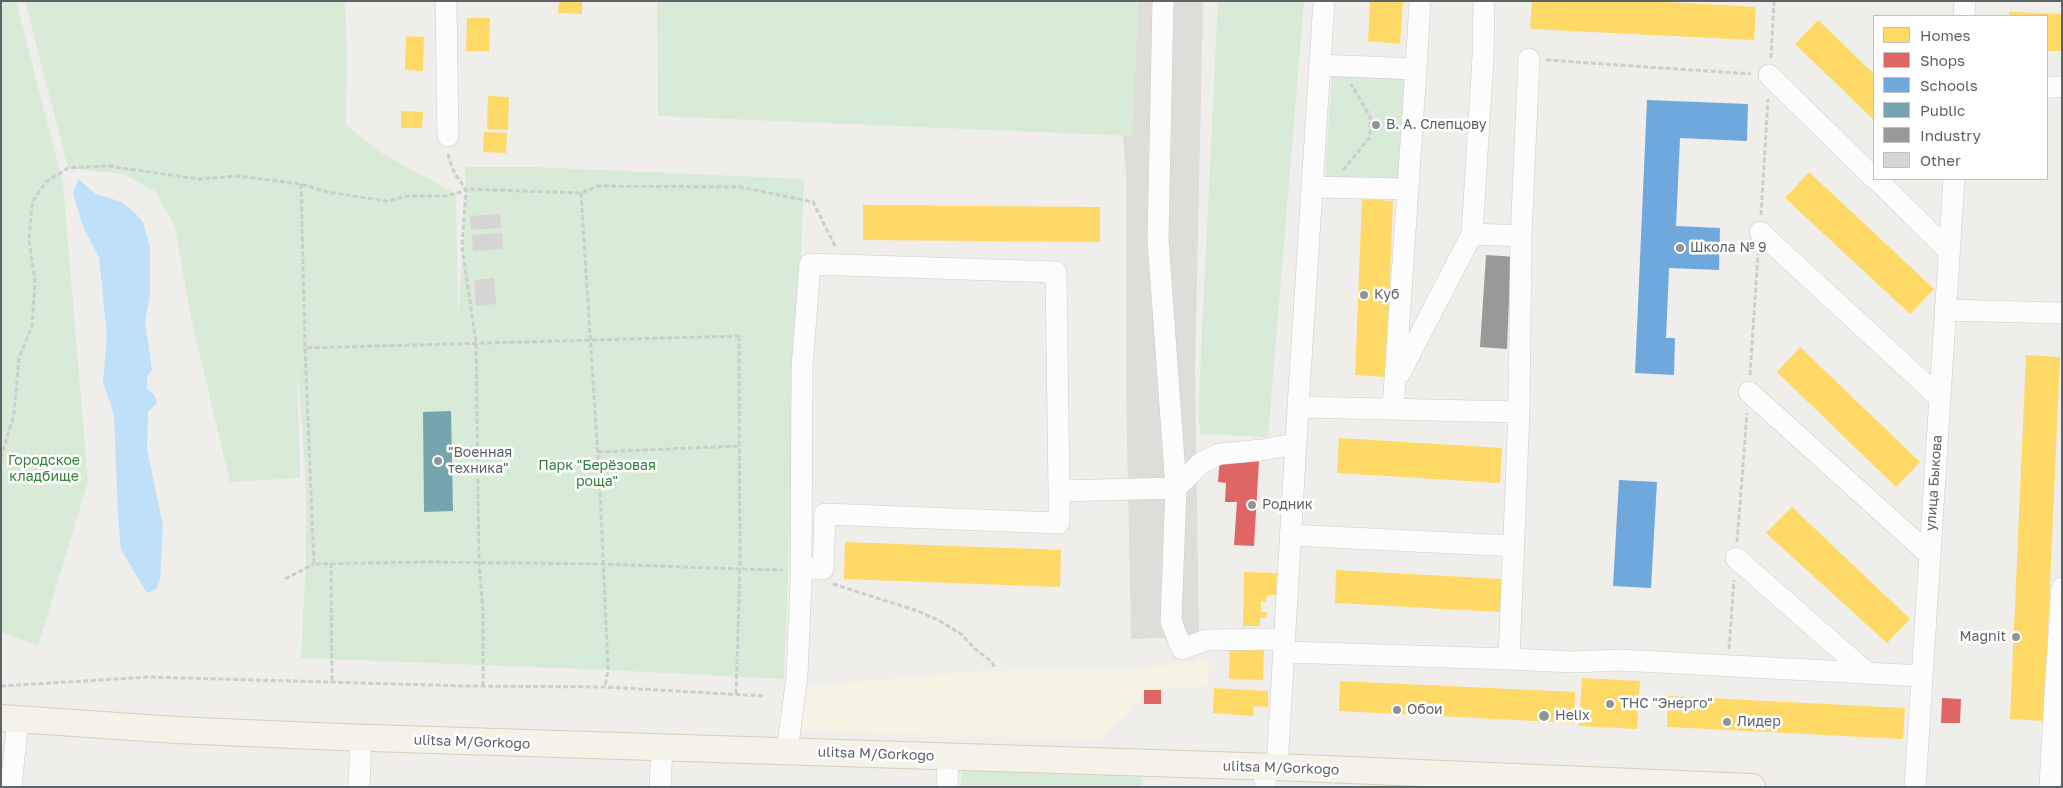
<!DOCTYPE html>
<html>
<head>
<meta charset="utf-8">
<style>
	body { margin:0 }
	#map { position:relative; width:2063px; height:788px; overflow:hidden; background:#efeeea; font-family:"Golos Text",sans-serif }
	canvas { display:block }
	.frame { position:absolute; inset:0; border:2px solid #5f6368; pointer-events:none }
	.legend { position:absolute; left:1873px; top:15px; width:175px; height:165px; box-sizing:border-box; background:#fff; border:1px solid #bfc1c3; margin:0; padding:6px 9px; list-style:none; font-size:15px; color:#5f6368 }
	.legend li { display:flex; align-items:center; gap:10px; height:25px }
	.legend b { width:25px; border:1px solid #bfc1c3 }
</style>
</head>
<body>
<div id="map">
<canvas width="2063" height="788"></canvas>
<div class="frame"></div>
<ul class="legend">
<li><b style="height:14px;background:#ffd966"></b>Homes</li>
<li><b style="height:14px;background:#e06666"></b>Shops</li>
<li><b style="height:14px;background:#6fa8dc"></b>Schools</li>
<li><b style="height:14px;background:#76a5af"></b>Public</li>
<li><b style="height:14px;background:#999"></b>Industry</li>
<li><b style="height:14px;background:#d6d5d3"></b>Other</li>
</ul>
</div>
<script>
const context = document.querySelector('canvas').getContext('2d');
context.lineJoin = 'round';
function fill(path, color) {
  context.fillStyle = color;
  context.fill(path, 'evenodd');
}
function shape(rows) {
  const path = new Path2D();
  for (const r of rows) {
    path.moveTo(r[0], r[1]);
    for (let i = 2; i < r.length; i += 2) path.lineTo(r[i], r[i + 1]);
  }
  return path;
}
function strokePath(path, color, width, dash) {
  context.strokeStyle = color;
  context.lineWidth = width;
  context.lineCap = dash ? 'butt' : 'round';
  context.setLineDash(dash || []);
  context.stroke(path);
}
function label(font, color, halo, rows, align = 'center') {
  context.font = font + ' "Golos Text",sans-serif';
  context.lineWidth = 5;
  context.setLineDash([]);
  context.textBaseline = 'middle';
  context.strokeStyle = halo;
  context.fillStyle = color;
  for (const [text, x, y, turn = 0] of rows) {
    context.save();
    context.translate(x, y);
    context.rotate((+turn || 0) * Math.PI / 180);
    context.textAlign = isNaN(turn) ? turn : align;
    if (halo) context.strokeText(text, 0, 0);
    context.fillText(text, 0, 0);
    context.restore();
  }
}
const commercial = shape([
	[1210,660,1207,686,1147,690,1127,715,1098,740,801,731,805,687,981,671,1135,669]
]);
const industrial = shape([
	[1130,1,1203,1,1195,372,1199,637,1131,639,1126,389,1126,174,1121,114]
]);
const green = shape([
	[1,1,16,1,63,184,88,482,38,646,1,632],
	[25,1,345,1,347,54,346,125,383,154,456,194,458,325,466,189,465,167,535,167,804,179,784,679,608,670,301,658,306,556,306,503,304,453,297,360,300,478,230,482,190,313,175,227,155,191,123,174,68,168],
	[657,1,1139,1,1132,136,658,116],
	[1218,1,1304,1,1268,437,1201,434,1198,415],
	[1332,73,1404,77,1398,182,1325,178],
	[962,767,1142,777,1142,787,961,787]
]);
const water = shape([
	[78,179,96,194,122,202,136,214,143,222,150,248,150,294,145,323,152,370,147,377,147,389,154,394,157,403,148,412,147,450,163,525,160,580,156,589,147,593,121,550,118,516,114,415,103,382,107,336,99,257,84,229,73,194]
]);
const homes = shape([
	[559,1,582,1,582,14,558,13],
	[1370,1,1403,1,1400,44,1368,41],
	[1532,1,1647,1,1756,7,1754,40,1530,29],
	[2009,12,2062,14,2062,51,2047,51,2047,16,2009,16],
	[467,18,490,18,489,51,466,51],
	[1818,20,1874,74,1874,120,1795,44],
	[406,36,424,37,423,71,405,70],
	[488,96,509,97,508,130,487,129],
	[401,111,423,112,422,128,401,128],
	[484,132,507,133,506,153,483,152],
	[1809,172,1934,289,1910,314,1785,198],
	[1362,199,1393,201,1386,377,1355,375],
	[863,205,1100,207,1100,242,863,240],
	[1800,347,1920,462,1896,487,1777,372],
	[2026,355,2060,357,2044,721,2010,719],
	[1339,438,1502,448,1500,483,1337,473],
	[1792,507,1910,619,1887,643,1766,533],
	[845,542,1061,550,1060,587,844,579],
	[1336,570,1502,579,1500,612,1335,603],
	[1244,572,1277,573,1276,595,1267,595,1266,602,1261,601,1261,612,1267,612,1266,618,1260,618,1260,626,1243,626],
	[1230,647,1264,649,1263,680,1229,679],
	[1582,678,1640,681,1637,729,1579,726],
	[1340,681,1575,692,1574,723,1339,711],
	[1214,688,1268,691,1268,707,1254,706,1253,716,1213,713],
	[1668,696,1905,708,1903,739,1667,727]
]);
const shops = shape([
	[1220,457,1259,460,1254,546,1234,545,1237,502,1225,502,1226,483,1218,482],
	[1144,690,1161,690,1161,704,1144,704],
	[1942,698,1961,699,1960,723,1941,723]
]);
const schools = shape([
	[1647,100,1748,104,1747,141,1680,138,1676,226,1720,228,1719,270,1669,268,1666,338,1675,338,1674,375,1635,373],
	[1619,480,1657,482,1651,588,1613,586]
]);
const public = shape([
	[451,411,453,511,424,512,423,412]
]);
const industry = shape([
	[1486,255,1516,257,1510,274,1507,349,1480,347]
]);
const building = shape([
	[500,214,501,228,471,230,470,216],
	[502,233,503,249,473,251,472,235],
	[494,278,496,304,476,306,474,280]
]);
const path = shape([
	[1771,58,1774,1],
	[1546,60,1751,74],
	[1343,170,1370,137,1370,116,1351,84],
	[301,184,305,348],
	[581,193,600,490,608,670,605,687],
	[1761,215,1768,99],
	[739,336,740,569,602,564,431,562,314,564,305,348,739,336],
	[1750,375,1758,254],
	[598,452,739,446],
	[1,458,14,414,19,358,32,326,35,281,29,240,32,202,46,182,68,168,108,166,199,179,237,176,301,184,327,192,386,201,408,196,446,196,461,192,466,189,455,174,449,159,448,152],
	[1737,542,1747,413],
	[331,563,332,682],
	[285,579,314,564],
	[833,584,918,611,940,621,961,634,975,649,991,661,995,668],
	[1729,649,1734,580],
	[1,686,149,677,467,686,605,687,763,696],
	[483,686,483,610,479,563,476,343,462,246,466,189,581,193,598,186,740,187,813,202,836,248],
	[736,694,740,569,783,570]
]);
const minor = shape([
	[446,1,448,136],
	[1163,1,1158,240,1176,488,1171,621,1182,649,1206,640,1285,639],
	[1964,16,1965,1],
	[1320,65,1416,69,1420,1],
	[1769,75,1874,178],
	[2047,87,2062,87],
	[1876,179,1949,251],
	[1312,187,1408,189],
	[1760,232,1940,398],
	[1521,236,1529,59],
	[1945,310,2062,313],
	[1400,373,1472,234],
	[1749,392,1930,555],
	[1298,407,1519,412],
	[1393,409,1416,69],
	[1290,535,1514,546],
	[1736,558,1867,673],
	[801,567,823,569,825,514,1059,523,1059,491],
	[1284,652,1509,659,1519,412,1521,236,1472,234,1483,57,1484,1],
	[1509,659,1574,662,1620,660,1922,676],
	[2055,694,2062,588],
	[787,752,797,676,801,580,802,367,810,264,1056,272,1059,491,1176,488,1201,463,1219,454,1262,450,1295,444],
	[1277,767,1298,407,1324,1],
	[11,787,18,719],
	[359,787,361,738],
	[660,787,662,749],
	[947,787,948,757],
	[1265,787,1265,767],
	[1915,787,1954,179],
	[2050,787,2055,694,2062,695]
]);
const major = shape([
	[1,718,176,730,340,737,1277,767,1752,787]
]);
const markers = [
	[1376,125,5,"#919496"],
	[1680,248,5,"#919496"],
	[1364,295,5,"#919496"],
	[438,461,5,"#919496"],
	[1252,505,5,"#919496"],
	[2016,637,5,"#919496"],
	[1610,704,5,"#919496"],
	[1397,710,5,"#919496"],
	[1544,716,6,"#919496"],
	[1727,722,5,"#919496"]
];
const poiNames = [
	["В. А. Слепцову",1386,125],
	["Школа № 9",1690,248],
	["Куб",1374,295],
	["\"Военная",448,453],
	["техника\"",448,469],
	["Родник",1262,505],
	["Magnit",2006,637,"right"],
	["ТНС \"Энерго\"",1620,704],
	["Обои",1407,710],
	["Helix",1555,716],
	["Лидер",1737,722]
];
const parkNames = [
	["Городское",44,461],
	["кладбище",44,477],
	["Парк \"Берёзовая",597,466],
	["роща\"",597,482]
];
const streetNames = [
	["улица Быкова",1934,483,-86],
	["ulitsa M/Gorkogo",472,742,2],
	["ulitsa M/Gorkogo",876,754,2],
	["ulitsa M/Gorkogo",1281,768,2]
];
fill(commercial, '#f7f3e4');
fill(industrial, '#dfddda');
fill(green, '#d8ebd6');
fill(water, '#bfe0f9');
fill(homes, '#ffd966');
fill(shops, '#e06666');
fill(schools, '#6fa8dc');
fill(public, '#76a5af');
fill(industry, '#999');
fill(building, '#d6d5d3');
strokePath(minor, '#cbcccc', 22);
strokePath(major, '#d7ceb8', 28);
strokePath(path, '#cacfcc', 3, [5, 2.5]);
strokePath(minor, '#fdfcfc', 21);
strokePath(major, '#f4f2e9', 26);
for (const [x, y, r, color] of markers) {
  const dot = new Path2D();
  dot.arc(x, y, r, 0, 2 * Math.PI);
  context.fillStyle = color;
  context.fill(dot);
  strokePath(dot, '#fff', 2);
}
label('14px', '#5f6368', '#fff', poiNames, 'left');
label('14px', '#348238', '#fff', parkNames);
label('14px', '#5f6368', '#fff', streetNames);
</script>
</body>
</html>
